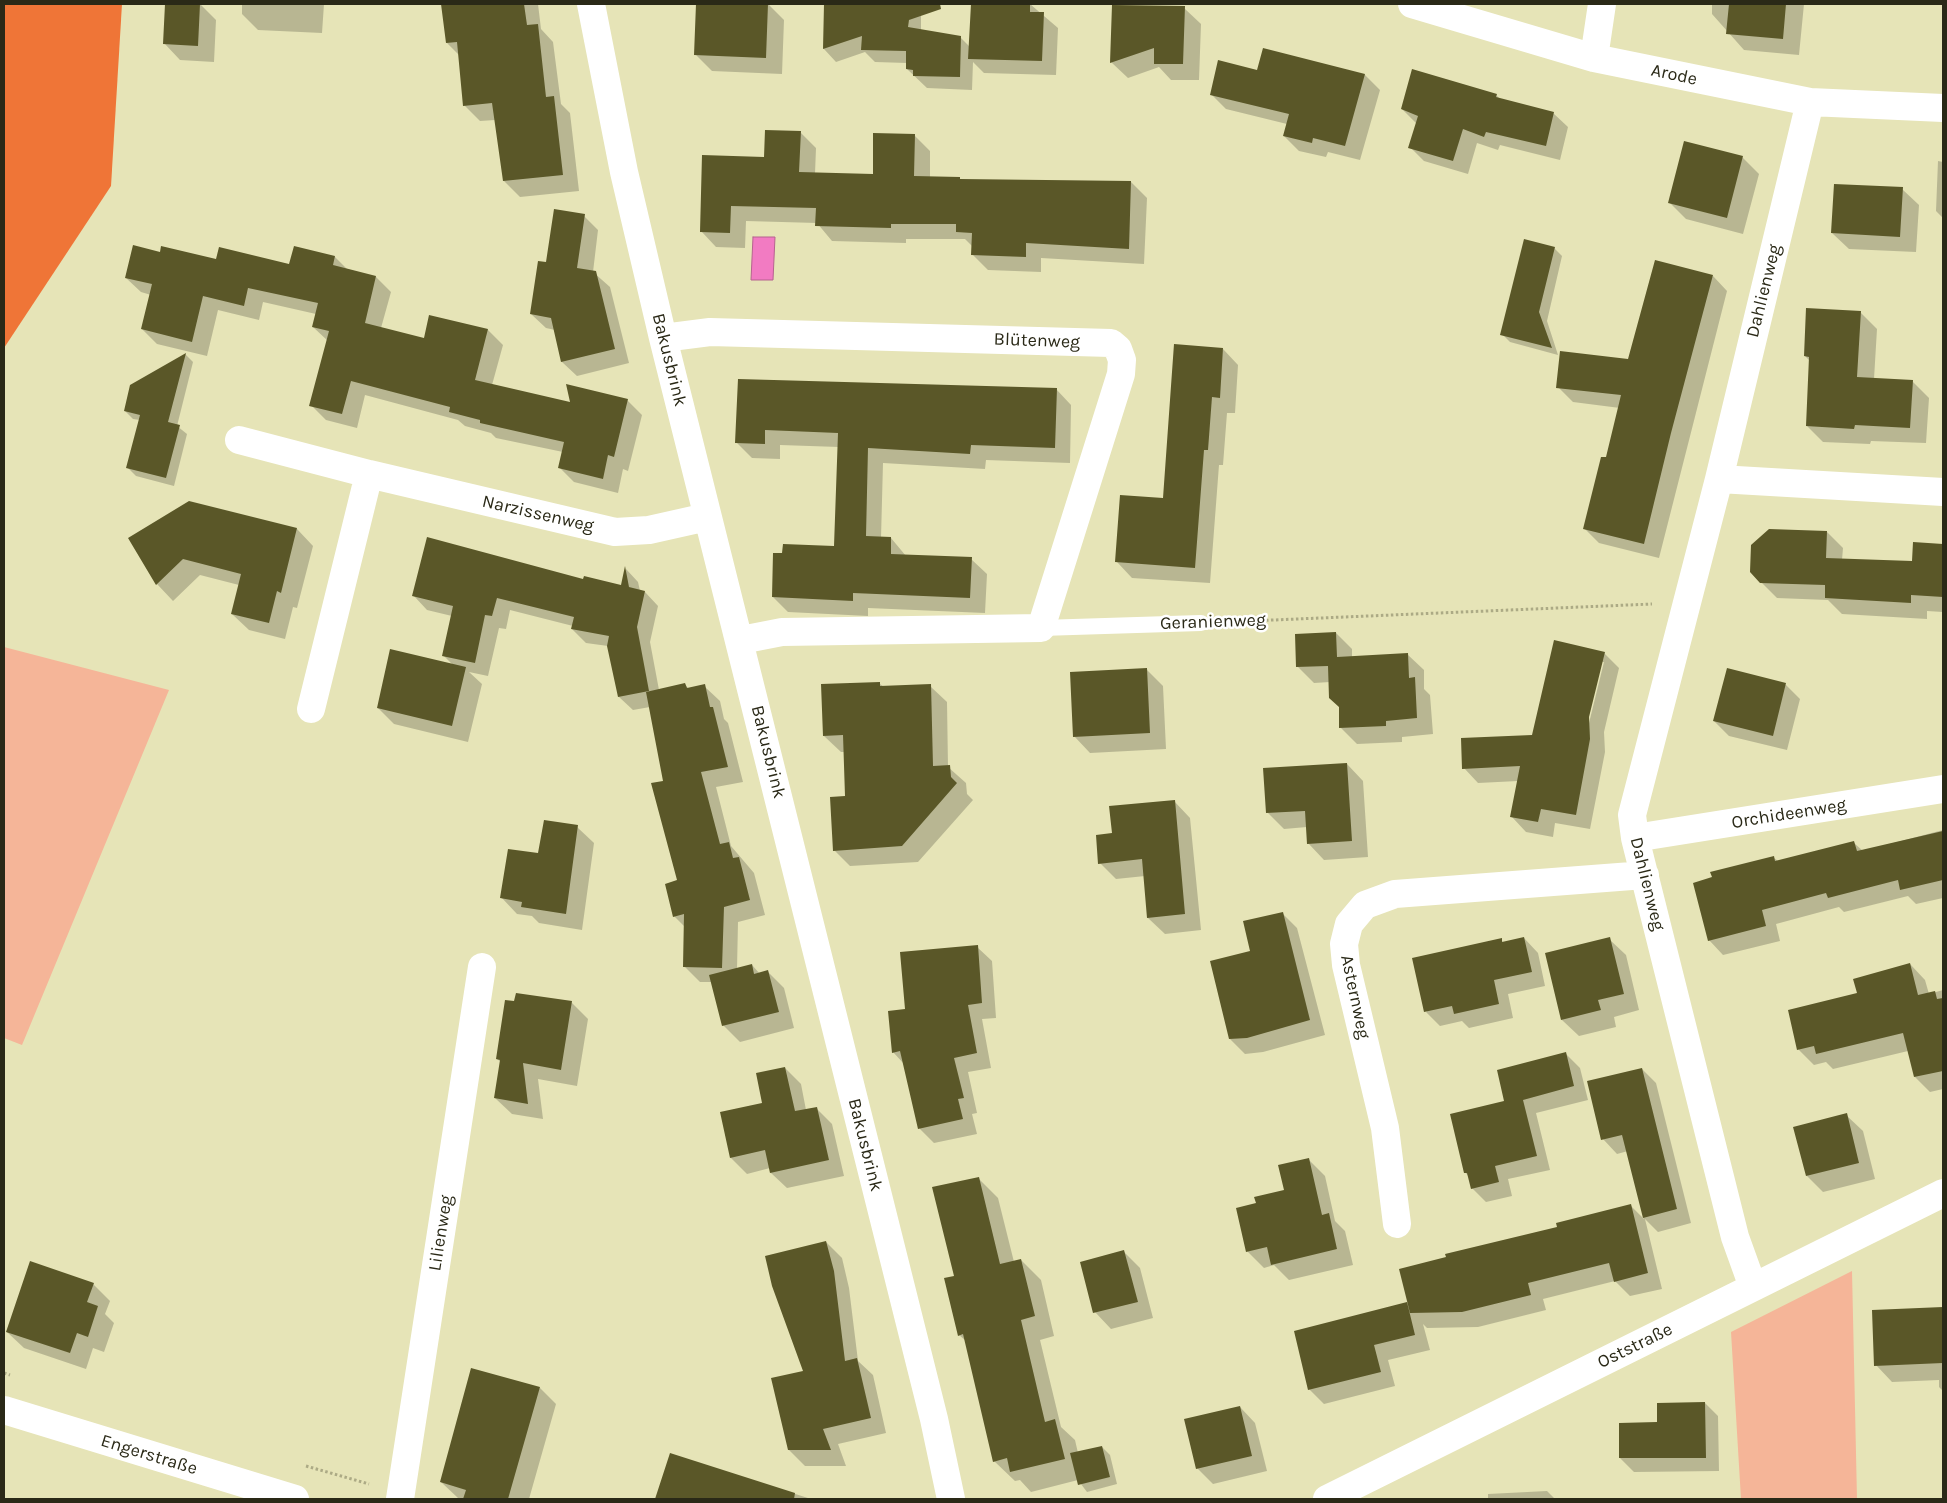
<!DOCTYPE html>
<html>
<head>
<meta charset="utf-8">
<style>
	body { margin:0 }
	#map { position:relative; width:1947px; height:1503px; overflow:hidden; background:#e6e4b7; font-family:Karla,sans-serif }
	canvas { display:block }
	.frame { position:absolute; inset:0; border:5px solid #2a2917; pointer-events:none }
</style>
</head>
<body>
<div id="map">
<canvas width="1947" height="1503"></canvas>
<div class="frame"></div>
</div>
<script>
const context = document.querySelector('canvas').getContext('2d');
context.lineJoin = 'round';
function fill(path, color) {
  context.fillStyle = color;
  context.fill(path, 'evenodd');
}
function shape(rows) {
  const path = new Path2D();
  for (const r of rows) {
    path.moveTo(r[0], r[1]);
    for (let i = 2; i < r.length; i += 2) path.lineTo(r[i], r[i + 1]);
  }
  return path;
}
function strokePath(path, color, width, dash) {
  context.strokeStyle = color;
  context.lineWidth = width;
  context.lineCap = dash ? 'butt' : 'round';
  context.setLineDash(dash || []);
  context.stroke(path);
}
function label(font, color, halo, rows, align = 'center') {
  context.font = font + ' Karla,sans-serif';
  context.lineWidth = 5;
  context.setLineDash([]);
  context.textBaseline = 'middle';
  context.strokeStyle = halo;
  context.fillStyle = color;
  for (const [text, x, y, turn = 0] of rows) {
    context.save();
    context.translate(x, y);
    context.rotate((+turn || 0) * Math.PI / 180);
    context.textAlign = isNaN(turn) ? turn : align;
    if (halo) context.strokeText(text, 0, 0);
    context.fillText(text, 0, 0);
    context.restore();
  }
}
const green = shape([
	[4,647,169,690,22,1045,4,1038],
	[1852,1271,1857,1499,1741,1499,1731,1332]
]);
const forest = shape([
	[4,4,122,4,111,186,4,348]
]);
const water = shape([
	[753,237,775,237,773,280,751,280,753,237]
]);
const shadow = shape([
	[166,4,200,4,216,20,214,62,180,60,164,43],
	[242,4,324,4,322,33,258,30,242,14],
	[442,4,538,4,541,29,553,42,561,104,570,113,579,191,520,197,504,181,495,120,480,121,464,105,459,55,447,43],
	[697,4,768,4,784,20,782,74,712,71,696,55],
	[825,4,911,4,921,14,921,31,960,37,970,47,972,4,1030,4,1058,28,1056,75,984,73,973,62,972,90,927,88,907,69,907,63,875,62,865,52,836,62,824,49],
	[1712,4,1804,4,1799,55,1744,50,1712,14],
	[1184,8,1201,24,1199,80,1171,80,1159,67,1128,78,1111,62],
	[1264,49,1365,75,1380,90,1360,160,1328,152,1326,157,1299,151,1284,136,1287,124,1226,109,1211,94,1258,72],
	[1496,95,1500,99,1553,113,1568,127,1560,160,1500,145,1498,150,1477,143,1468,174,1424,161,1410,147,1417,124,1402,109],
	[801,133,816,148,815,174,874,176,915,136,930,151,930,177,959,178,962,181,1131,182,1147,198,1144,264,1041,258,1041,272,988,270,973,255,973,247,965,239,906,239,906,243,832,241,817,223,746,221,745,248,716,247,701,231,766,159],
	[1742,157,1759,174,1743,234,1686,219,1670,203],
	[1938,161,1943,162,1943,218,1936,211],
	[1902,189,1919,205,1916,252,1849,249,1832,233],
	[584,216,598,230,593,272,610,287,629,363,577,376,562,362,555,330,546,328,531,314,547,264],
	[295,247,335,257,347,269,376,277,391,292,381,328,424,340,430,316,488,330,503,345,492,385,572,404,627,400,642,415,628,471,623,469,618,493,574,482,559,467,563,452,496,438,491,433,465,426,458,420,365,395,357,428,326,420,311,405,328,341,313,327,316,314,263,302,259,320,218,310,207,356,157,344,142,329,151,295,141,292,126,278,161,253,217,261,290,266],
	[1554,248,1562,256,1547,321,1558,355,1510,342,1502,334],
	[1713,276,1727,291,1659,558,1599,543,1584,528,1607,459,1620,408,1573,402,1558,387,1629,360],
	[1860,312,1877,329,1874,379,1912,381,1929,398,1926,443,1871,441,1870,444,1823,442,1807,426,1810,361,1805,356],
	[1223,349,1238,365,1235,413,1227,413,1223,465,1219,465,1210,583,1132,578,1117,562,1164,499],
	[185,354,193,362,177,426,187,434,174,486,136,476,128,468,140,420,133,419,125,411],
	[739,380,1056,389,1071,405,1070,463,986,460,985,469,883,463,881,538,891,538,906,556,971,559,987,574,985,613,868,608,868,616,788,612,773,597,835,547,839,447,780,445,780,459,752,458,736,442],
	[297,529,313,546,297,608,293,607,285,639,249,630,232,614,239,585,200,575,173,601,157,584,129,538],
	[1827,532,1843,548,1842,560,1913,563,1914,543,1943,545,1943,612,1927,611,1927,619,1842,614,1828,600,1777,598,1761,582],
	[626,569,638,582,640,591,645,592,658,606,650,642,659,690,685,685,689,689,704,686,720,701,724,719,728,723,743,782,716,787,731,846,754,873,765,915,738,922,737,969,752,965,760,974,768,972,784,988,794,1028,740,1042,723,1025,712,982,700,982,684,966,685,927,674,916,678,881,664,782,650,707,633,710,619,697,608,646,586,643,572,629,573,626,510,610,506,629,499,628,488,676,469,672,482,684,468,742,394,724,378,708,453,665,443,655,452,616,427,610,414,596,584,580,622,587],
	[1336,633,1352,649,1352,657,1407,654,1424,670,1424,689,1430,695,1433,734,1402,737,1402,742,1357,744,1341,728,1340,707,1330,682,1314,683,1297,666],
	[1604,653,1619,668,1604,732,1605,752,1590,829,1555,823,1553,837,1526,832,1512,817,1518,781,1478,783,1464,768,1533,736],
	[1601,662,1604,662,1589,723,1587,723],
	[1728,669,1786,685,1800,699,1787,750,1729,736,1714,721],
	[1147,670,1163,686,1166,749,1090,753,1074,736],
	[880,684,884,687,930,686,947,702,948,767,966,783,967,794,973,800,918,862,850,866,834,850,847,797,845,752,841,752,824,736],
	[1347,764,1363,781,1368,857,1324,860,1308,843,1307,827,1284,829,1267,812],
	[1174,801,1190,818,1201,930,1165,934,1148,918,1145,876,1116,879,1100,863],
	[577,827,594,843,582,930,539,923,532,916,517,914,501,897,539,855],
	[1943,830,1943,898,1916,904,1908,896,1844,912,1839,907,1776,924,1780,941,1723,955,1709,940,1774,858,1778,861,1854,843,1863,851],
	[1282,913,1297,928,1325,1035,1263,1052,1245,1054,1230,1039,1251,952],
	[1524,938,1538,953,1545,986,1508,994,1513,1018,1469,1028,1462,1021,1440,1026,1426,1012,1501,940,1504,943],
	[1609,939,1626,955,1639,1010,1614,1017,1616,1027,1579,1036,1562,1020],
	[977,947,992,961,996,1018,982,1019,991,1068,968,1072,977,1113,972,1114,977,1134,934,1143,920,1129,904,1064,893,1052,907,1010],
	[1910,964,1925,980,1929,994,1943,990,1943,1089,1930,1092,1915,1077,1908,1051,1833,1069,1826,1062,1814,1065,1799,1050,1789,1011,1858,994],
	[571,1002,588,1019,577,1086,538,1079,543,1119,512,1114,495,1098,501,1062,497,1059],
	[1566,1054,1580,1068,1588,1100,1536,1113,1550,1170,1508,1179,1512,1196,1486,1202,1472,1188,1469,1177,1465,1172,1506,1102],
	[785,1068,801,1084,806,1110,816,1108,832,1124,844,1176,787,1188,771,1173,770,1168,747,1174,731,1158,721,1113,764,1104],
	[1642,1069,1656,1083,1691,1223,1658,1232,1645,1219,1662,1289,1630,1296,1615,1281,1543,1299,1546,1310,1478,1327,1427,1328,1423,1324,1430,1350,1388,1360,1395,1386,1324,1404,1309,1389,1407,1304,1410,1306,1558,1228,1630,1205,1644,1219,1628,1151,1617,1154,1603,1139],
	[1846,1115,1863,1131,1875,1179,1823,1192,1807,1176],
	[1308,1159,1325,1176,1335,1221,1345,1231,1353,1265,1289,1280,1274,1265,1264,1268,1247,1251,1257,1204,1285,1191],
	[978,1178,998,1198,1014,1262,1021,1260,1041,1280,1054,1336,1040,1340,1061,1427,1075,1440,1078,1453,1102,1447,1110,1455,1117,1484,1087,1492,1078,1480,1031,1492,1020,1480,1015,1481,994,1461,966,1341,959,1335,956,1277],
	[826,1242,842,1258,849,1288,858,1361,873,1375,886,1433,838,1444,846,1466,805,1466,789,1450],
	[1124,1252,1140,1268,1153,1318,1111,1329,1095,1312],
	[93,1284,110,1301,105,1314,114,1323,104,1352,93,1348,86,1369,24,1348,7,1332],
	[1943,1308,1943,1391,1939,1387,1939,1380,1892,1382,1876,1365,1874,1311],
	[540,1388,556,1404,529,1499,458,1498,441,1482],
	[1705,1403,1718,1416,1719,1471,1634,1472,1620,1458,1658,1423],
	[1240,1407,1255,1423,1267,1471,1213,1484,1197,1468],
	[671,1454,811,1499,657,1499],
	[1547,1491,1555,1499,1488,1499,1488,1494]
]);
const building = shape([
	[165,4,200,4,198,46,163,44],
	[441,4,524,4,527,25,538,24,546,97,554,96,563,175,503,181,492,103,463,106,457,42,446,43],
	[696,4,768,4,766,58,694,55],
	[824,4,940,4,941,9,909,20,908,27,961,36,960,77,913,76,913,70,906,69,906,51,861,50,862,36,823,49],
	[971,4,1030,4,1030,12,1044,12,1042,61,968,59],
	[1729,4,1786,4,1783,39,1726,34],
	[1112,5,1185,6,1183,64,1154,64,1154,48,1110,63],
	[1263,48,1365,74,1345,146,1313,138,1312,143,1283,136,1289,114,1210,95,1218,60,1257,70],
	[1412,69,1497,94,1496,97,1554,112,1546,146,1486,132,1484,137,1463,129,1453,161,1408,148,1418,116,1401,109],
	[765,130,801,131,799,172,873,174,873,133,915,134,914,176,960,177,960,179,1131,181,1129,249,1026,243,1026,257,971,255,972,233,956,232,956,224,891,224,891,228,815,226,816,208,731,206,730,233,700,232,702,155,764,157],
	[1684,141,1743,156,1727,218,1668,203],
	[1834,184,1903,187,1900,237,1831,233],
	[554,209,585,214,577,268,596,271,615,349,561,362,551,318,530,314,538,261,546,262],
	[1524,239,1555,247,1539,312,1552,348,1500,335],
	[133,245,160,252,161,246,216,259,219,247,289,264,294,246,335,256,333,265,376,276,365,323,424,338,429,315,488,329,475,380,570,402,566,384,628,399,614,457,608,455,603,479,558,468,564,442,480,423,480,420,449,412,450,407,351,381,342,414,309,406,329,331,312,327,318,303,248,288,244,306,203,296,192,342,141,329,152,284,125,278],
	[1655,260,1713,275,1671,433,1644,544,1583,529,1601,457,1606,457,1621,395,1556,388,1560,351,1628,359],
	[1806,308,1861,311,1857,377,1913,380,1910,428,1855,425,1854,429,1806,426,1809,357,1804,356],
	[1174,344,1223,348,1220,398,1212,397,1208,450,1204,450,1195,568,1115,562,1120,495,1163,498],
	[186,353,168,422,180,425,166,478,126,468,140,415,124,411,130,385],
	[738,379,1057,388,1055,448,971,445,970,454,868,448,866,536,891,537,891,554,972,557,970,598,853,593,853,601,772,597,773,553,782,553,783,544,834,546,838,433,765,430,765,444,735,443],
	[189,501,297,528,281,593,277,591,269,623,231,614,241,574,183,559,156,585,128,538],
	[1769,529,1827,531,1826,558,1912,561,1913,542,1943,544,1943,597,1911,595,1911,603,1825,598,1825,585,1760,583,1750,572,1751,545],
	[427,537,583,579,584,576,621,585,625,566,629,587,645,591,637,627,649,691,618,697,607,646,609,636,571,629,574,617,497,598,492,616,485,615,475,663,442,656,453,606,412,596],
	[1336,632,1337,657,1408,653,1409,678,1415,677,1417,718,1386,721,1386,726,1339,728,1339,707,1329,698,1328,666,1296,667,1295,634],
	[1554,640,1605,652,1589,717,1590,739,1576,815,1541,809,1538,822,1510,817,1520,766,1462,769,1461,738,1532,735],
	[390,649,466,667,452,726,377,708],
	[1147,668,1150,733,1073,737,1070,672],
	[1727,668,1786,683,1773,736,1713,721],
	[880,682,880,686,931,684,933,766,950,765,951,777,957,783,902,846,833,851,830,797,845,796,843,735,823,736,821,684],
	[685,683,687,688,705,684,710,707,713,707,728,767,701,772,720,844,729,842,733,858,739,857,750,900,724,907,722,968,683,967,684,914,673,917,665,884,677,880,651,783,663,781,646,692],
	[1347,763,1352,841,1307,844,1305,811,1266,813,1263,768],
	[1175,800,1185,914,1147,918,1142,859,1098,864,1096,835,1112,833,1109,806],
	[544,820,578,825,566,914,521,907,522,902,500,898,508,849,538,853],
	[1943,831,1943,880,1900,890,1898,880,1828,898,1826,893,1762,910,1766,926,1708,941,1693,883,1712,877,1710,872,1774,856,1775,861,1854,841,1857,851],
	[1283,912,1310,1020,1247,1038,1229,1039,1210,961,1250,951,1243,921],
	[1524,937,1532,972,1494,980,1499,1004,1454,1014,1452,1006,1424,1012,1412,958,1502,938,1502,942],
	[1610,937,1624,994,1598,1000,1601,1010,1561,1020,1545,953],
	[978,945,982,1003,968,1005,977,1053,954,1058,964,1098,958,1099,963,1119,918,1129,900,1051,892,1053,888,1011,905,1009,900,952],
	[1910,963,1918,995,1935,991,1937,999,1943,998,1943,1071,1914,1077,1903,1033,1816,1054,1814,1046,1797,1050,1788,1010,1857,993,1853,979],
	[752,964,754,974,768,970,779,1012,722,1026,709,975],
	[516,993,572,1001,561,1070,523,1063,528,1104,494,1098,500,1060,496,1059,505,1000,514,1001],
	[1566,1052,1574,1086,1523,1100,1537,1156,1495,1166,1499,1182,1471,1189,1467,1173,1464,1173,1450,1114,1504,1101,1497,1070],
	[785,1067,795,1111,817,1107,829,1160,770,1173,765,1150,730,1158,720,1112,762,1103,756,1073],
	[1642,1068,1677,1209,1643,1218,1622,1135,1601,1140,1587,1081],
	[1847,1113,1859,1163,1806,1176,1793,1127],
	[1309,1158,1322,1215,1329,1213,1337,1249,1271,1265,1267,1247,1246,1252,1236,1208,1256,1203,1254,1197,1284,1190,1278,1165],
	[979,1177,1000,1264,1021,1259,1035,1316,1021,1320,1045,1422,1055,1419,1065,1459,1010,1472,1007,1458,993,1462,963,1334,958,1336,944,1278,954,1276,932,1187],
	[1631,1204,1648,1273,1614,1282,1609,1263,1528,1283,1531,1295,1462,1312,1410,1313,1399,1269,1446,1257,1445,1254,1557,1227,1556,1223],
	[826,1241,834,1271,845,1361,857,1358,871,1418,823,1429,831,1450,788,1450,771,1378,803,1371,772,1286,765,1256],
	[1124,1250,1138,1302,1093,1313,1080,1262],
	[30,1261,94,1283,87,1302,98,1306,88,1337,77,1333,70,1353,6,1332],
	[1407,1302,1415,1335,1374,1345,1381,1372,1308,1390,1294,1331],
	[1943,1307,1943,1363,1874,1366,1872,1310],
	[471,1368,540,1387,508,1499,463,1499,466,1490,440,1482],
	[1705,1402,1706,1458,1619,1458,1619,1423,1657,1422,1657,1403],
	[1240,1406,1252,1456,1196,1469,1184,1419],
	[1102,1446,1110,1477,1078,1485,1070,1453],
	[670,1453,795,1493,794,1499,655,1499]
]);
const path = shape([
	[1226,622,1652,604],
	[4,1373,10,1375],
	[306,1466,369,1484]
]);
const lane = shape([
	[1041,628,1201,623]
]);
const street = shape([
	[591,4,624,172,663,338,934,1419,951,1499],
	[1412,4,1594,58,1810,102,1943,108],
	[1594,58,1602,4],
	[663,338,710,332,1111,343,1118,349,1122,360,1121,374,1041,628,782,632,741,640],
	[239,440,369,474,615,532,649,530,707,517],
	[1719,479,1943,492],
	[311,709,369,474],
	[1635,838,1943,789],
	[1397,1224,1385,1128,1346,965,1344,944,1349,924,1365,905,1395,894,1645,875],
	[1753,1287,1735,1237,1635,838,1632,815,1719,479,1810,102],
	[400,1499,482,967],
	[1327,1499,1943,1193]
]);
const secondary = shape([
	[4,1410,295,1499]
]);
const streetNames = [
	["Arode",1674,75,12],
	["Dahlienweg",1764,291,-76],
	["Blütenweg",1037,341,2],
	["Bakusbrink",669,360,76],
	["Narzissenweg",538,514,13],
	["Geranienweg",1213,622,-2],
	["Bakusbrink",768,752,76],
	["Orchideenweg",1789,814,-9],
	["Dahlienweg",1647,884,76],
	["Asternweg",1355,997,78],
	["Bakusbrink",865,1145,76],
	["Lilienweg",441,1233,-81],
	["Oststraße",1635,1346,-26],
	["Engerstraße",149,1455,17]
];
fill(green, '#f5b598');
fill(forest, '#ef7537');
fill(water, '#f27bc2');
strokePath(water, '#b6628f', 1);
fill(shadow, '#0003');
fill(building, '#5a5728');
strokePath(path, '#acaa85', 3, [2.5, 2.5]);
strokePath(lane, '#fff', 16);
strokePath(street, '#fff', 28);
strokePath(secondary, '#fff', 28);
label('18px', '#2a2917', '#fff', streetNames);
</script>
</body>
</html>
